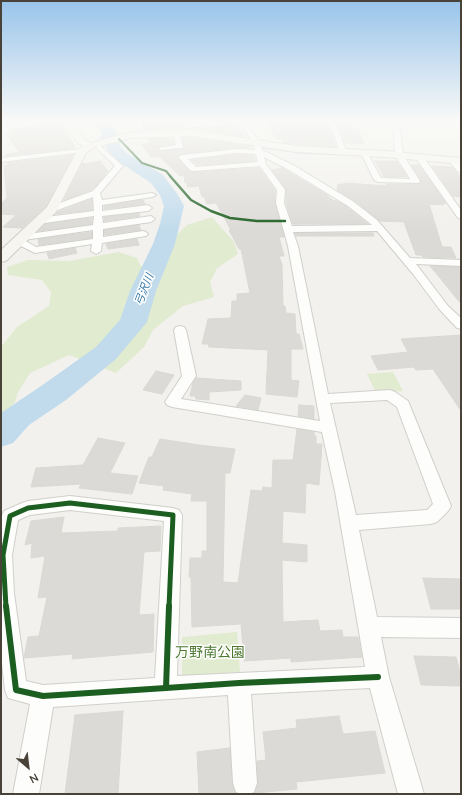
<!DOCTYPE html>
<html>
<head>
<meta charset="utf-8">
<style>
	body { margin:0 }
	#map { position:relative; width:462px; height:795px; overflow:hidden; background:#f2f1ed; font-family:"Nunito Sans",sans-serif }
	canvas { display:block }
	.frame { position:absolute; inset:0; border:2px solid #484239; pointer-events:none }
	.north { position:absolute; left:8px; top:747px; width:40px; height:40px; -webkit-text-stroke:3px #fff; paint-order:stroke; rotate:152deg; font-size:11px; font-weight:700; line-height:16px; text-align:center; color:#484239 }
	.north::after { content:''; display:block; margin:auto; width:14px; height:18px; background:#484239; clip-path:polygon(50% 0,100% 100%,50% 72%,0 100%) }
</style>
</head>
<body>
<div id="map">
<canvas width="462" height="795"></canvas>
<div class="frame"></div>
<div class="north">N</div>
</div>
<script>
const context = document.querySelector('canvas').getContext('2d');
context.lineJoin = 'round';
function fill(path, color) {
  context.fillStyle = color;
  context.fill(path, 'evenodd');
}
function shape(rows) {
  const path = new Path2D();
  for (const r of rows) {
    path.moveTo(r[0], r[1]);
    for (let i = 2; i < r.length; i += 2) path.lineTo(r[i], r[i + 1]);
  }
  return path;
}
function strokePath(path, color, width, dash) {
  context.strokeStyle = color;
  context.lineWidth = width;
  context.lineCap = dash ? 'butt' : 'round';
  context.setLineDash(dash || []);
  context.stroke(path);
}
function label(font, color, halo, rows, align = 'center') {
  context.font = font + ' "Nunito Sans","Noto Sans JP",sans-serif';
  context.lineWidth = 3;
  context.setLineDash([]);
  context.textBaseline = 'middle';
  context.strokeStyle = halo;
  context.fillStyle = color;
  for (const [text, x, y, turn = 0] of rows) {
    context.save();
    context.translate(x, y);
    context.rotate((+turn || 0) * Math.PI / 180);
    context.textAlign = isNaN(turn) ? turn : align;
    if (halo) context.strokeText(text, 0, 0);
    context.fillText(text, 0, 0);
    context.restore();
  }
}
const green = shape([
	[212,217,234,242,238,254,217,268,210,282,214,297,183,306,153,330,144,347,116,373,69,355,30,373,18,392,15,402,1,417,1,347,17,327,49,306,51,292,42,280,8,275,7,267,28,260,69,261,119,252,137,258,140,265,161,277,162,249,187,225],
	[393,372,403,391,376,393,367,374],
	[237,632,240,672,182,676,182,637]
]);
const water = shape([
	[93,119,107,119,116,132,112,140,105,142,99,138,103,135,104,131,97,126]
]);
const stream = shape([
	[134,136,136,137,114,145,112,144,134,136],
	[241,142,256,145,257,146,256,147,240,144,241,142],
	[263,147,303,152,361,154,362,155,361,156,303,154,264,149,263,147]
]);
const river = shape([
	[90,119,105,119,115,130,121,147,128,154,163,175,178,195,184,206,175,244,156,291,147,322,116,359,66,400,29,425,13,443,1,447,1,413,44,384,96,347,120,320,130,291,153,244,160,224,164,206,160,195,151,183,116,160,106,148,101,131,90,119]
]);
const building = shape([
	[266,119,324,119,330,128,336,147,284,143,283,139,276,139,266,119],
	[333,119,347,119,349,124,352,124,354,128,358,128,364,144,345,143,338,126,333,119],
	[182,120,183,128,238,126,244,136,191,128,142,130,143,122,182,120],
	[61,122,76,148,6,156,6,154,19,152,6,134,13,133,10,129,61,122],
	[173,138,174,144,159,147,158,151,183,149,184,147,182,138,191,138,249,146,250,148,237,148,182,154,177,157,191,172,259,168,275,190,275,203,284,237,279,237,284,256,279,256,282,265,283,306,285,306,286,313,295,314,296,334,299,334,303,349,291,349,291,380,299,381,297,397,266,394,268,350,209,347,208,344,202,344,208,319,231,318,232,301,237,301,237,294,250,293,241,249,239,249,229,230,231,230,216,203,207,204,204,196,202,197,199,186,187,187,187,183,185,183,184,175,180,176,160,157,151,157,141,144,150,143,147,139,173,138],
	[237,154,253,155,256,161,197,165,191,160,237,154],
	[73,155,46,206,22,228,3,227,16,215,1,214,1,204,7,198,4,166,7,165,7,163,73,155],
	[100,161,108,171,96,186,91,190,64,200,83,163,83,164,100,161],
	[375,161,397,161,407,177,384,177,375,161],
	[411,165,419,165,446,203,443,203,444,205,429,204,442,247,451,247,456,258,423,257,421,255,416,255,404,222,380,221,355,201,337,190,338,184,345,184,345,183,388,186,386,184,419,184,421,180,411,165],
	[432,166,452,167,458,174,461,178,461,197,453,196,432,166],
	[282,168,327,195,335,202,335,200,347,207,368,224,293,224,286,203,286,189,272,170,282,168],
	[92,199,92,210,56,214,58,212,92,199],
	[143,200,145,204,104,209,104,206,143,200],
	[139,213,140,216,104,221,104,217,139,213],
	[92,218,92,224,39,231,45,224,92,218],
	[139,225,141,230,104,235,104,230,139,225],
	[92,232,92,238,39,245,38,239,92,232],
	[295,233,373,233,374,236,296,236,295,233],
	[137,239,139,245,108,249,106,244,137,239],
	[75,248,77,253,49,259,47,253,75,248],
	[430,266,460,267,461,304,440,278,430,266],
	[461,335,461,411,433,369,416,370,414,367,378,370,371,356,408,352,401,339,461,335],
	[156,371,174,375,162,394,143,390,156,371],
	[196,378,241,381,241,390,209,392,209,400,196,399,195,396,190,396,193,383,196,378],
	[245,395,261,398,258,410,236,406,245,395],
	[299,405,314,406,314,419,298,416,299,405],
	[297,429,314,432,314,436,316,436,316,444,322,444,319,485,306,483,305,513,283,511,282,543,307,545,307,562,282,560,283,622,318,620,320,631,342,630,343,637,358,637,362,657,291,662,291,658,244,661,241,624,192,627,191,577,189,577,190,558,202,558,202,551,207,551,207,501,191,501,192,494,163,490,164,486,139,483,149,457,152,457,160,439,199,445,235,449,230,473,225,473,223,582,238,583,251,490,262,491,263,487,272,488,273,460,293,460,297,429],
	[98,438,125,443,110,473,138,476,132,494,79,488,81,484,31,487,36,468,83,465,98,438],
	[64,517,61,533,118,531,118,528,161,526,160,551,144,552,139,615,154,614,153,652,72,659,73,654,24,658,28,637,39,636,47,597,38,598,45,556,31,558,32,543,25,545,31,521,64,517],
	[423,578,461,579,461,609,431,609,423,578],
	[414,656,456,657,461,676,461,686,421,685,414,656],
	[123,711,118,794,65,794,75,715,123,711],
	[339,716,343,734,375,731,385,773,296,782,297,789,255,793,258,783,257,761,266,760,263,732,297,728,296,720,339,716],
	[230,748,232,783,235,792,237,794,199,794,197,752,230,748]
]);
const street = shape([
	[236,119,242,119,260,143,262,150,295,166,354,202,377,220,410,258,461,260,461,266,416,264,448,306,461,318,461,329,457,328,440,310,413,274,377,231,293,232,298,246,328,394,390,390,395,392,408,401,451,506,448,511,437,522,431,524,359,530,377,617,461,618,461,638,381,637,389,677,424,794,398,794,370,688,251,694,257,783,254,792,249,794,241,794,236,792,233,783,228,695,53,707,39,794,13,794,30,704,8,698,5,690,1,655,1,518,4,511,22,503,28,501,70,496,173,508,179,510,182,515,177,676,365,667,335,491,322,432,172,407,167,405,165,402,182,376,174,330,176,327,180,326,184,327,186,330,196,376,181,399,320,421,288,246,276,203,277,190,260,166,194,171,191,171,178,157,182,155,237,149,255,150,254,143,240,124,204,126,201,124,204,122,237,120,236,119],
	[237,153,256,154,258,162,196,167,188,159,237,153],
	[264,157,289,170,348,206,372,225,292,226,284,203,285,190,266,164,264,157],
	[387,400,397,407,433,504,427,510,356,515,330,403,387,400],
	[70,510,164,521,155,678,43,685,26,681,14,593,12,555,18,520,30,515,70,510],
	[325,119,331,119,337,127,346,151,345,152,340,151,331,127,325,119],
	[382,119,389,119,400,131,403,155,420,181,419,183,378,182,374,180,361,153,363,152,367,152,381,178,410,179,395,155,394,131,382,119],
	[174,132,179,133,183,147,182,148,159,150,159,148,176,145,174,132],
	[96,142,123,166,100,193,102,200,152,193,156,195,152,197,102,205,102,211,148,205,152,208,148,211,102,216,103,223,151,216,155,219,151,222,103,229,103,237,143,231,146,232,148,234,146,236,102,243,101,251,96,254,91,251,92,244,35,253,15,243,13,241,15,239,21,235,93,225,94,216,38,224,34,221,38,218,94,211,93,197,55,211,52,212,48,209,49,207,93,191,115,166,93,144,96,142],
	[93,230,93,239,36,247,24,240,93,230],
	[82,149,84,150,84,152,1,162,1,158,82,149],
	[416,155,422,155,461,210,461,219,458,218,415,157,416,155],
	[450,158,456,158,461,165,461,172,458,172,450,162,450,158]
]);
const secondary = shape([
	[61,119,70,119,84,139,91,143,131,132,191,130,297,146,385,151,461,158,461,164,385,157,297,152,191,136,131,138,93,148,86,153,56,212,6,261,1,262,1,250,47,207,77,151,83,146,78,143,61,119]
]);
const cyclewayFar3 = shape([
	[119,139,142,163,166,171,171,177]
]);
const cyclewayFar2 = shape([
	[170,176,191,200,211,211,230,218,257,221,285,221]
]);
const cyclewayFar1 = shape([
	[6,607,3,555,10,516,28,508,70,503,173,515,169,607]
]);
const cycleway = shape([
	[6,606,16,690,43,696,166,688],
	[166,688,169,606],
	[166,688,239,683,378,677]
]);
const farWaternames = [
	["弓沢川",145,290,-69]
];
const nearParknames = [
	["万野南公園",210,654]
];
fill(green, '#e0ebcf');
fill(water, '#c1dbec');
fill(stream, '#c1dbec');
fill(river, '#c1dbec');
fill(building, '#dcdad6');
strokePath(building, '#dad8d3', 1);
strokePath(street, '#d0cfcb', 2);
strokePath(secondary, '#d0cec5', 2);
fill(street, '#fdfdfc');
fill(secondary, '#f6f5f0');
strokePath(cyclewayFar3, '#1b5e20', 2);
strokePath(cyclewayFar2, '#1b5e20', 2.5);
strokePath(cyclewayFar1, '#1b5e20', 5);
strokePath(cycleway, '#1b5e20', 6);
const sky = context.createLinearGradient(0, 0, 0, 231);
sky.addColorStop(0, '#98c4ea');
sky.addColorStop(0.52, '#f9f9f7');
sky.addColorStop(1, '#f9f9f700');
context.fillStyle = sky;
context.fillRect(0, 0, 462, 231);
label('italic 11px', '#3678a7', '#fff', farWaternames);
label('14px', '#4b772f', '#fff', nearParknames);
</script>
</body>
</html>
